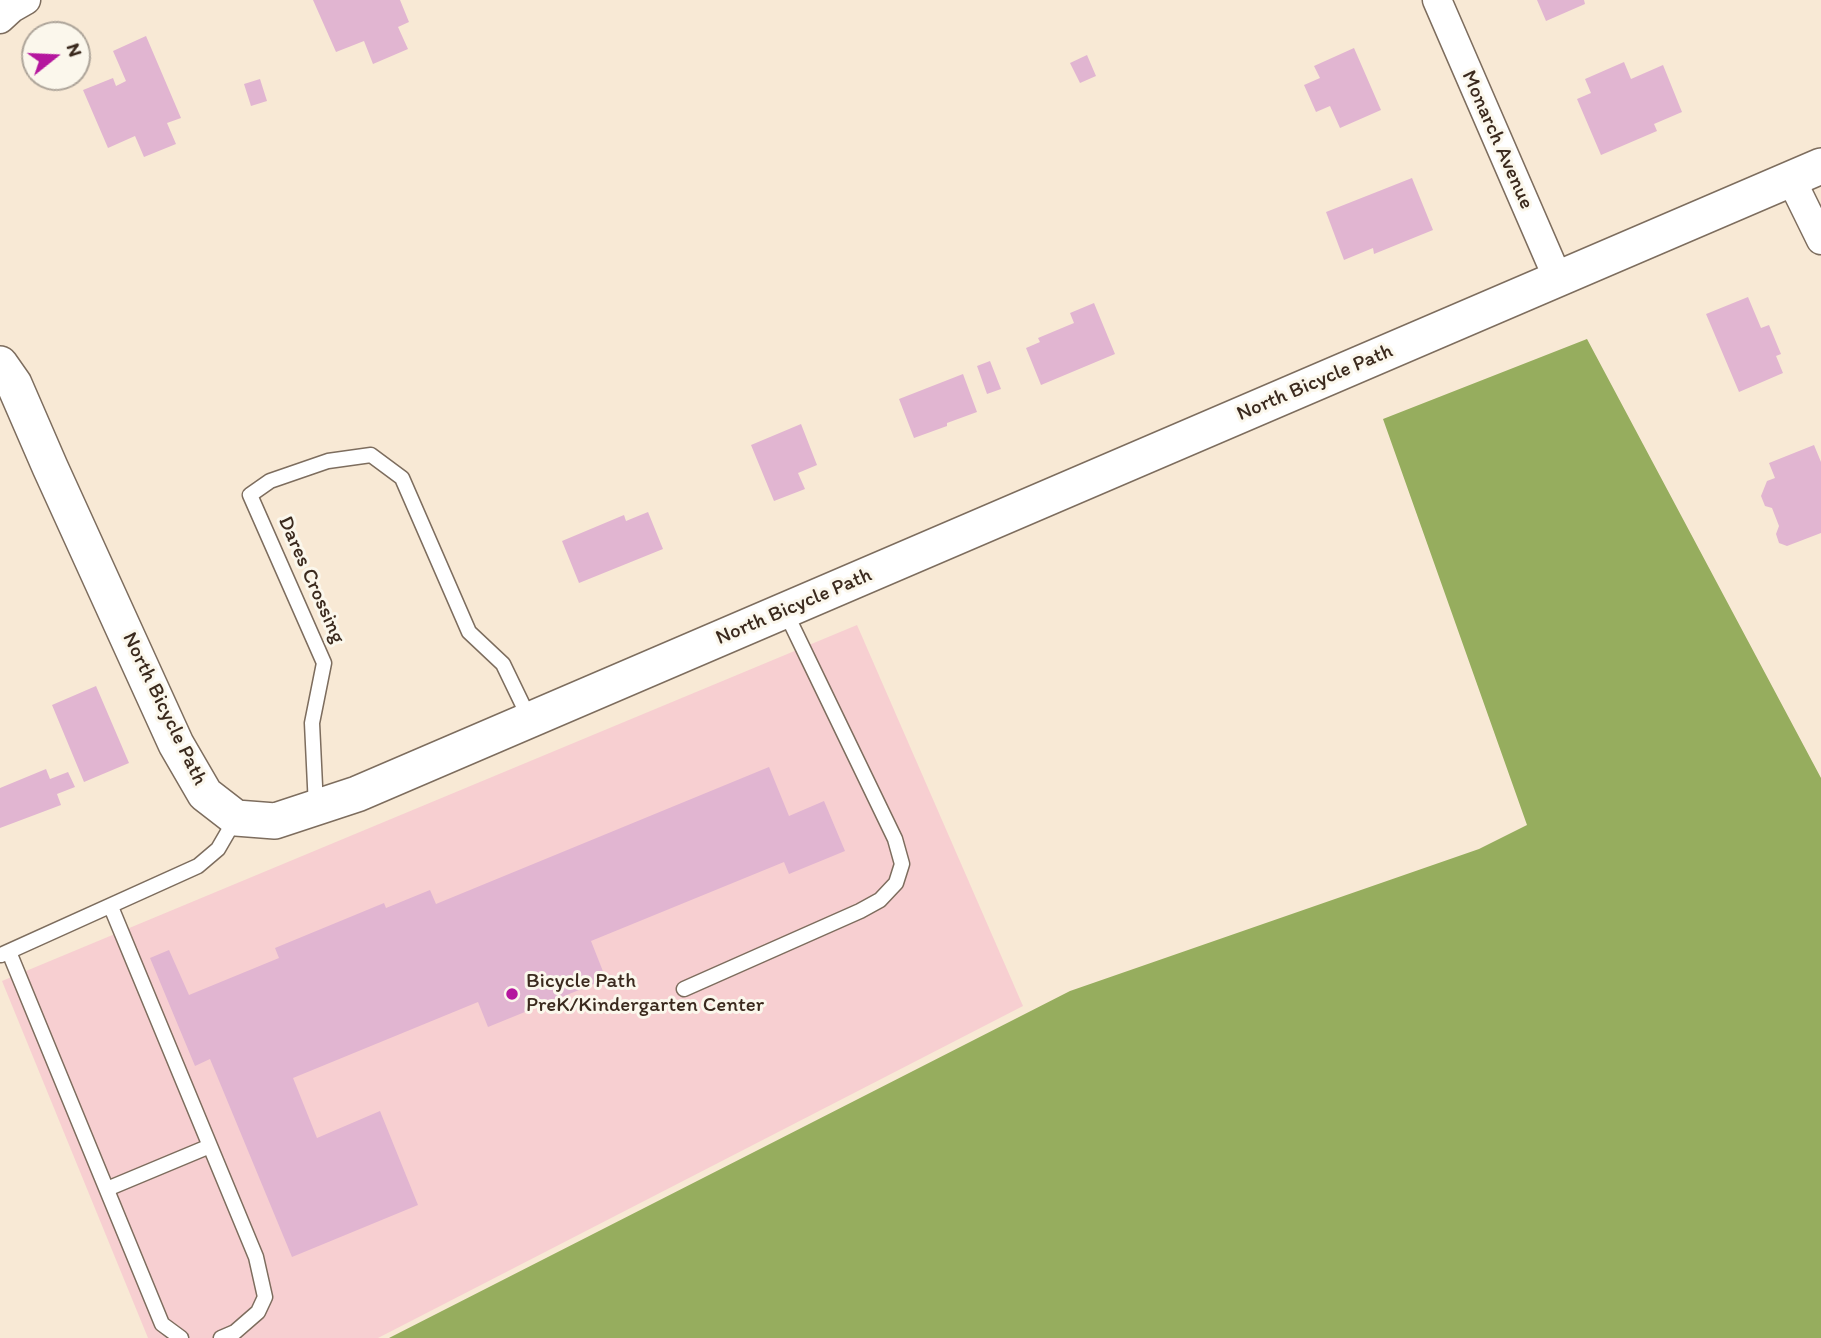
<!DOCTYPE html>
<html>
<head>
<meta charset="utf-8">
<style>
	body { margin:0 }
	#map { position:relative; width:1821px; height:1338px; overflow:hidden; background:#f8e9d5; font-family:Itim,sans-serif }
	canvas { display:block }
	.north { position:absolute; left:21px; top:21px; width:70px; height:70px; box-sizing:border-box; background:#fbf7ec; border:2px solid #aea59a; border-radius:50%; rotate:72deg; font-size:19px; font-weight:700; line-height:28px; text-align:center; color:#3b2a1e }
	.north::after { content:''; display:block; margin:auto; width:24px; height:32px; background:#b5179e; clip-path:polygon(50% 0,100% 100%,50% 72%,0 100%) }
</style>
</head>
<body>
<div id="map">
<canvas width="1821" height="1338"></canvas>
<div class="north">N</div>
</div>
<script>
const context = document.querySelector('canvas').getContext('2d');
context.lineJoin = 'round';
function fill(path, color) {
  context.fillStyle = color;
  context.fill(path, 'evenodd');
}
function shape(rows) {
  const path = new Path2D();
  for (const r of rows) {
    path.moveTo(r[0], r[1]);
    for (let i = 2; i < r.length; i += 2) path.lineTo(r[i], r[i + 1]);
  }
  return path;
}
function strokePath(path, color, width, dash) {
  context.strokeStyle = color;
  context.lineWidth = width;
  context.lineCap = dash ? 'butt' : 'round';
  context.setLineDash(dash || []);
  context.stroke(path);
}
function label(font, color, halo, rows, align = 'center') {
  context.font = font + ' Itim,sans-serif';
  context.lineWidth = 6;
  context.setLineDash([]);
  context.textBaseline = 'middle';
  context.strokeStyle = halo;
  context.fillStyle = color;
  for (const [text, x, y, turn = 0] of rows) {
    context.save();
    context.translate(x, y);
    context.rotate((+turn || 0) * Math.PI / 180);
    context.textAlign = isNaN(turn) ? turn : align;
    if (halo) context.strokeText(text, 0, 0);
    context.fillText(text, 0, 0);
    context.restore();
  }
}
const built = shape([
	[857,625,1023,1006,378,1338,148,1338,2,981]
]);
const forest = shape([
	[1587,339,1821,778,1821,1338,389,1338,1070,991,1479,849,1527,825,1383,419]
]);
const building = shape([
	[313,0,400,0,409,22,398,27,408,49,373,64,364,41,336,52],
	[1537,0,1584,0,1585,4,1546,21],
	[146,36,181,118,167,123,176,144,144,157,135,136,108,148,83,90,113,78,116,86,126,81,113,51],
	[1354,48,1381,110,1340,128,1330,106,1316,112,1304,85,1320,78,1314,66],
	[1087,55,1096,76,1080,83,1070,63],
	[1624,62,1631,79,1663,65,1682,112,1654,124,1657,131,1601,155,1577,99,1591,93,1585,79],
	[260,79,267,101,251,106,244,84],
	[1412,178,1433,230,1374,254,1373,248,1344,260,1326,212],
	[1748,297,1761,328,1769,325,1781,354,1776,356,1783,373,1739,392,1706,314],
	[1094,303,1115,354,1041,385,1026,348,1040,342,1038,338,1074,323,1070,313],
	[990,361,1001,389,987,394,977,366],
	[963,374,977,412,947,423,947,426,914,438,899,399],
	[801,424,817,465,798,473,805,489,774,501,751,445],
	[1814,445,1821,462,1821,533,1787,546,1779,543,1776,534,1779,526,1772,508,1765,506,1761,496,1767,481,1775,478,1769,463],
	[648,512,663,549,579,583,562,541,624,515,626,521],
	[96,686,129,763,84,782,52,705],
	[769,767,789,816,824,801,845,851,789,874,784,862,591,941,606,979,488,1027,478,1002,293,1078,317,1138,380,1111,418,1205,292,1257,210,1059,195,1066,150,958,169,950,189,995,279,958,275,948,384,903,386,908,430,890,436,904],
	[46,769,50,779,68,772,75,787,57,794,61,805,0,828,0,788]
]);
const service = shape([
	[316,807,312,723,324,663,250,495,270,481,328,461,371,455,402,478,469,632,503,664,530,720],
	[111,907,256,1257,265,1297,258,1312,235,1332,221,1338],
	[9,952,162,1324,181,1338],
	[1,955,198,866,218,849,236,818],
	[684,989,860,911,880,900,896,883,902,864,895,839,785,611],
	[107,1189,210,1146]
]);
const minor = shape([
	[1437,0,1558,279],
	[0,19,12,8,26,0],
	[1791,179,1821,240]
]);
const tertiary = shape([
	[0,364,14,384,50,467,176,744,205,794,236,818,275,821,357,794,1821,166]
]);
const markers = [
	[512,994,7,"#b5179e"]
];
const streetNames = [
	["Monarch Avenue",1497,140,66],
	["North Bicycle Path",1315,383,-23],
	["Dares Crossing",311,580,66],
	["North Bicycle Path",794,607,-23],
	["North Bicycle Path",164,709,64]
];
const poiNames = [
	["Bicycle Path",526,982],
	["PreK/Kindergarten Center",526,1006]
];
fill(built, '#f7cfd1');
fill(forest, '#96ad5e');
fill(building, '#e1b5d1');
strokePath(service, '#7d6d5e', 17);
strokePath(minor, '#7d6d5e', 31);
strokePath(tertiary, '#7d6d5e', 38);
strokePath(service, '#fff', 14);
strokePath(minor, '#fff', 28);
strokePath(tertiary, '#fff', 35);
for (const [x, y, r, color] of markers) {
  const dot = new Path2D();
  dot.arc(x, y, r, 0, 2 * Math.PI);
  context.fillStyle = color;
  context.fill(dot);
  strokePath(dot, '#fbf7ec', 2.5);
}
label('21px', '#3b2a1e', '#fbf7ec', streetNames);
label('21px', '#3b2a1e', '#fbf7ec', poiNames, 'left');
</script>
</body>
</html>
